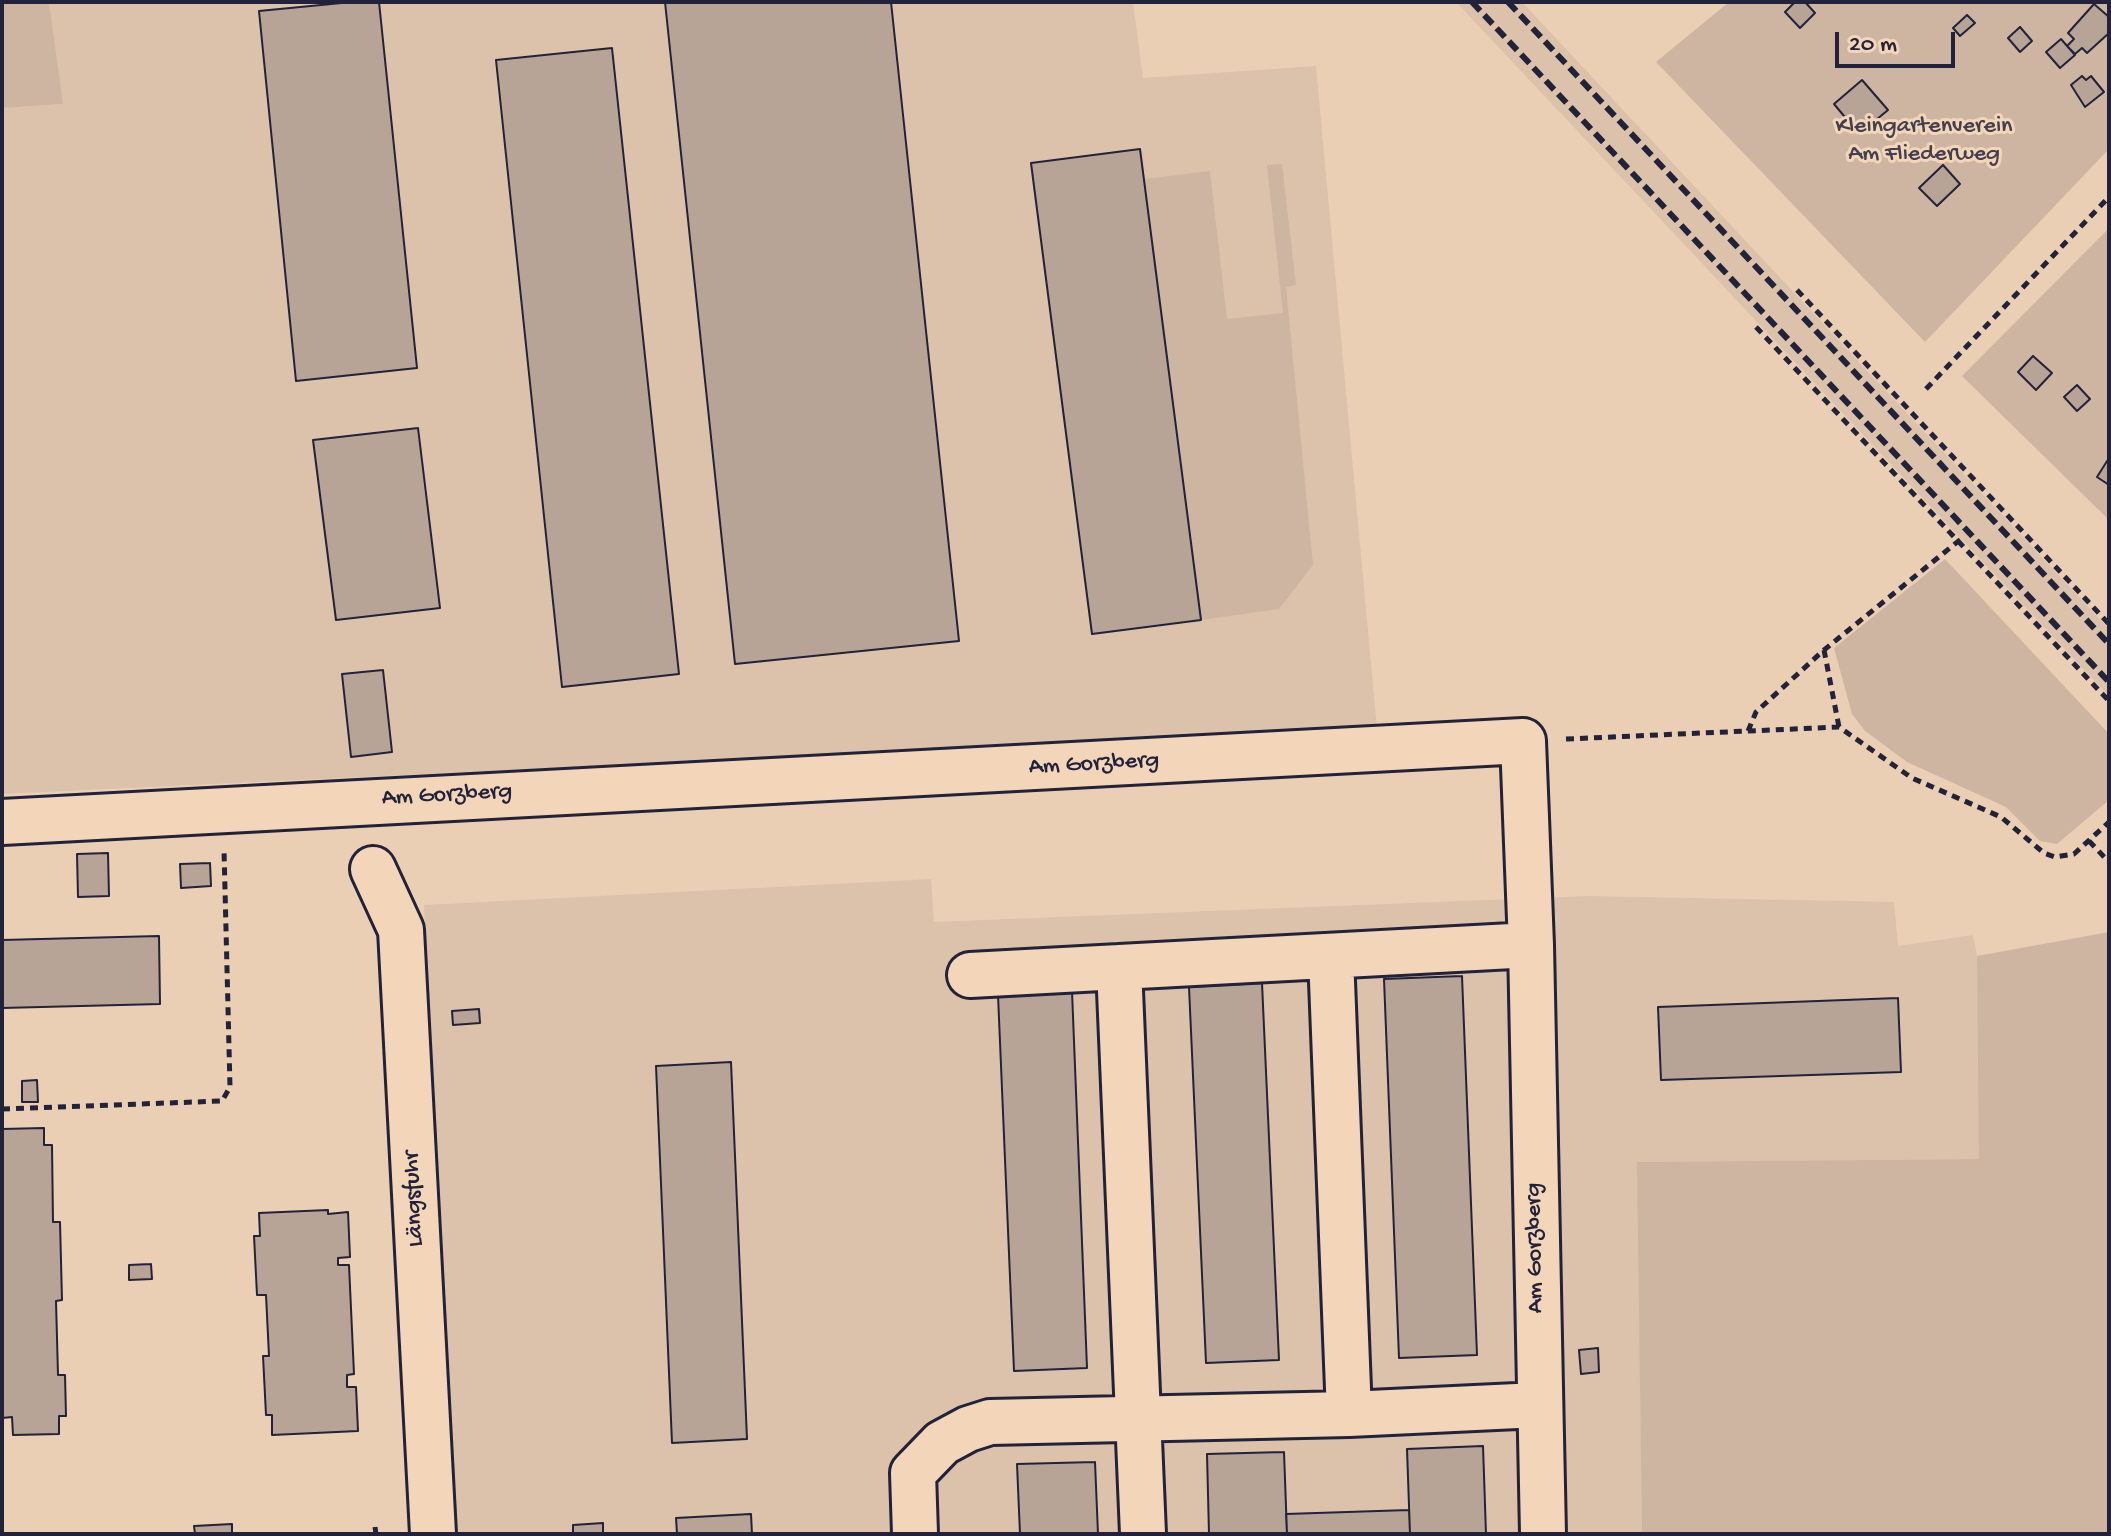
<!DOCTYPE html>
<html>
<head>
<meta charset="utf-8">
<style>
	body { margin:0 }
	#map { position:relative; width:2111px; height:1536px; overflow:hidden; background:#ebcfb4; font-family:"Gochi Hand",sans-serif }
	canvas { display:block }
	.frame { position:absolute; inset:0; border:4px solid #22223b; pointer-events:none }
	.scale { position:absolute; left:1835px; top:32px; width:120px; height:36px; box-sizing:border-box; border:4px solid #22223b; border-top:0; padding-left:10px; font-size:24px; line-height:28px; white-space:nowrap; color:#22223b; -webkit-text-stroke:6px #f3d6b9; paint-order:stroke }
</style>
</head>
<body>
<div id="map">
<canvas width="2111" height="1536"></canvas>
<div class="frame"></div>
<div class="scale">20 m</div>
</div>
<script>
const context = document.querySelector('canvas').getContext('2d');
context.lineJoin = 'round';
function fill(path, color) {
  context.fillStyle = color;
  context.fill(path, 'evenodd');
}
function shape(rows) {
  const path = new Path2D();
  for (const r of rows) {
    path.moveTo(r[0], r[1]);
    for (let i = 2; i < r.length; i += 2) path.lineTo(r[i], r[i + 1]);
  }
  return path;
}
function strokePath(path, color, width, dash) {
  context.strokeStyle = color;
  context.lineWidth = width;
  context.lineCap = dash ? 'butt' : 'round';
  context.setLineDash(dash || []);
  context.stroke(path);
}
function label(font, color, halo, rows, align = 'center') {
  context.font = font + ' "Gochi Hand",sans-serif';
  context.lineWidth = 6;
  context.setLineDash([]);
  context.textBaseline = 'middle';
  context.strokeStyle = halo;
  context.fillStyle = color;
  for (const [text, x, y, turn = 0] of rows) {
    context.save();
    context.translate(x, y);
    context.rotate((+turn || 0) * Math.PI / 180);
    context.textAlign = isNaN(turn) ? turn : align;
    if (halo) context.strokeText(text, 0, 0);
    context.fillText(text, 0, 0);
    context.restore();
  }
}
const built = shape([
	[49,2,1133,2,1143,78,1316,66,1377,729,2,794,2,108,62,104],
	[1456,2,1522,2,2109,629,2109,696],
	[931,879,934,922,1587,896,1894,902,1898,946,1973,935,1977,956,1980,1159,1638,1162,1642,1534,457,1534,424,905]
]);
const green = shape([
	[2,2,49,2,63,104,2,108],
	[1729,2,2109,2,2109,149,1925,342,1656,62],
	[1282,164,1296,285,1286,287,1313,565,1279,609,1201,620,1144,179,1210,171,1227,319,1283,313,1267,165],
	[2109,228,2109,520,1962,376],
	[1945,559,2109,734,2109,800,2057,844,2040,841,2006,807,1907,762,1865,731,1852,714,1834,648],
	[2109,932,2109,1534,1642,1534,1637,1162,1979,1159,1977,956]
]);
const building = shape([
	[352,2,379,2,417,368,296,381,259,11,352,2],
	[665,2,891,2,959,641,735,664,665,2],
	[1795,2,1805,2,1815,13,1800,28,1785,12,1795,2],
	[2094,4,2109,17,2109,33,2087,53,2082,48,2075,54,2067,46,2074,39,2068,33,2094,4],
	[1967,15,1975,23,1960,36,1953,28,1967,15],
	[2020,27,2032,41,2020,52,2008,38,2020,27],
	[2061,39,2075,55,2060,68,2046,52,2061,39],
	[612,48,679,674,562,687,496,60,612,48],
	[2082,76,2086,80,2091,76,2104,92,2085,107,2071,85,2082,76],
	[1862,80,1888,110,1859,134,1834,104,1862,80],
	[1140,149,1201,620,1092,634,1031,163,1140,149],
	[1943,165,1960,184,1937,206,1919,188,1943,165],
	[2033,356,2052,373,2036,390,2018,372,2033,356],
	[2077,385,2090,399,2077,411,2064,397,2077,385],
	[418,428,440,608,336,620,313,440,418,428],
	[2109,458,2109,485,2097,477,2109,458],
	[383,670,392,752,351,757,342,674,383,670],
	[108,853,109,896,78,897,77,854,108,853],
	[210,863,211,886,181,888,180,864,210,863],
	[159,936,160,1004,2,1008,2,940,159,936],
	[1462,976,1477,1355,1399,1358,1384,979,1462,976],
	[1262,983,1279,1360,1206,1363,1189,987,1262,983],
	[1072,991,1087,1368,1014,1371,998,995,1072,991],
	[1898,998,1901,1072,1661,1080,1658,1007,1898,998],
	[479,1009,480,1023,453,1025,452,1011,479,1009],
	[731,1062,747,1439,672,1443,656,1066,731,1062],
	[37,1080,38,1102,22,1102,22,1081,37,1080],
	[44,1128,44,1145,52,1145,53,1222,60,1222,62,1300,56,1301,58,1375,65,1375,66,1416,59,1416,59,1434,13,1435,12,1417,2,1418,2,1129,44,1128],
	[328,1210,328,1214,348,1212,350,1257,338,1258,338,1265,349,1265,354,1374,347,1375,347,1387,356,1387,358,1431,272,1435,272,1415,266,1415,263,1356,269,1356,266,1295,257,1295,254,1236,260,1236,259,1213,328,1210],
	[151,1264,152,1279,129,1280,129,1265,151,1264],
	[1598,1348,1599,1372,1581,1374,1579,1350,1598,1348],
	[1483,1446,1486,1534,1410,1534,1407,1449,1483,1446],
	[1284,1452,1287,1534,1209,1534,1207,1454,1284,1452],
	[1095,1462,1098,1534,1020,1534,1017,1464,1095,1462],
	[1409,1510,1410,1534,1287,1534,1286,1514,1409,1510],
	[751,1514,752,1534,677,1534,676,1518,751,1514],
	[603,1523,603,1534,573,1534,573,1525,603,1523],
	[232,1524,232,1534,195,1534,194,1526,232,1524]
]);
const path = shape([
	[1797,290,2109,624],
	[1756,327,2109,701],
	[1926,389,2109,197],
	[1824,650,1839,727],
	[1748,731,1756,712,1824,650,1961,539],
	[1566,739,1839,727,1912,778,2001,817,2044,853,2055,857,2074,854,2109,822],
	[2089,841,2109,862],
	[2,1109,222,1101,230,1087,224,850],
	[375,1527,376,1534]
]);
const minor = shape([
	[2,822,1523,741,1531,945,1543,1534],
	[373,869,401,930,433,1534],
	[1331,956,1349,1414],
	[1119,967,1143,1534],
	[970,975,1531,945],
	[915,1534,913,1473,942,1443,968,1429,990,1422,1349,1414,1538,1405]
]);
const rail = shape([
	[1472,2,2109,682],
	[1508,2,2109,644]
]);
const parkNames = [
	["Kleingartenverein",1924,127],
	["Am Fliederweg",1924,155]
];
const streetNames = [
	["Am Gorzberg",1094,765,-3],
	["Am Gorzberg",447,796,-3],
	["Längsfuhr",415,1199,-93],
	["Am Gorzberg",1536,1248,-91]
];
fill(built, '#dcc2ab');
fill(green, '#cdb5a2');
fill(building, '#b8a496');
strokePath(building, '#22223b', 2);
strokePath(minor, '#22223b', 50);
strokePath(path, '#22223b', 5, [8, 6]);
strokePath(minor, '#f3d6b9', 44);
strokePath(rail, '#22223b', 6, [12, 6]);
label('24px', '#443f50', '#f3d6b9', parkNames);
label('24px', '#22223b', '#f3d6b9', streetNames);
</script>
</body>
</html>
